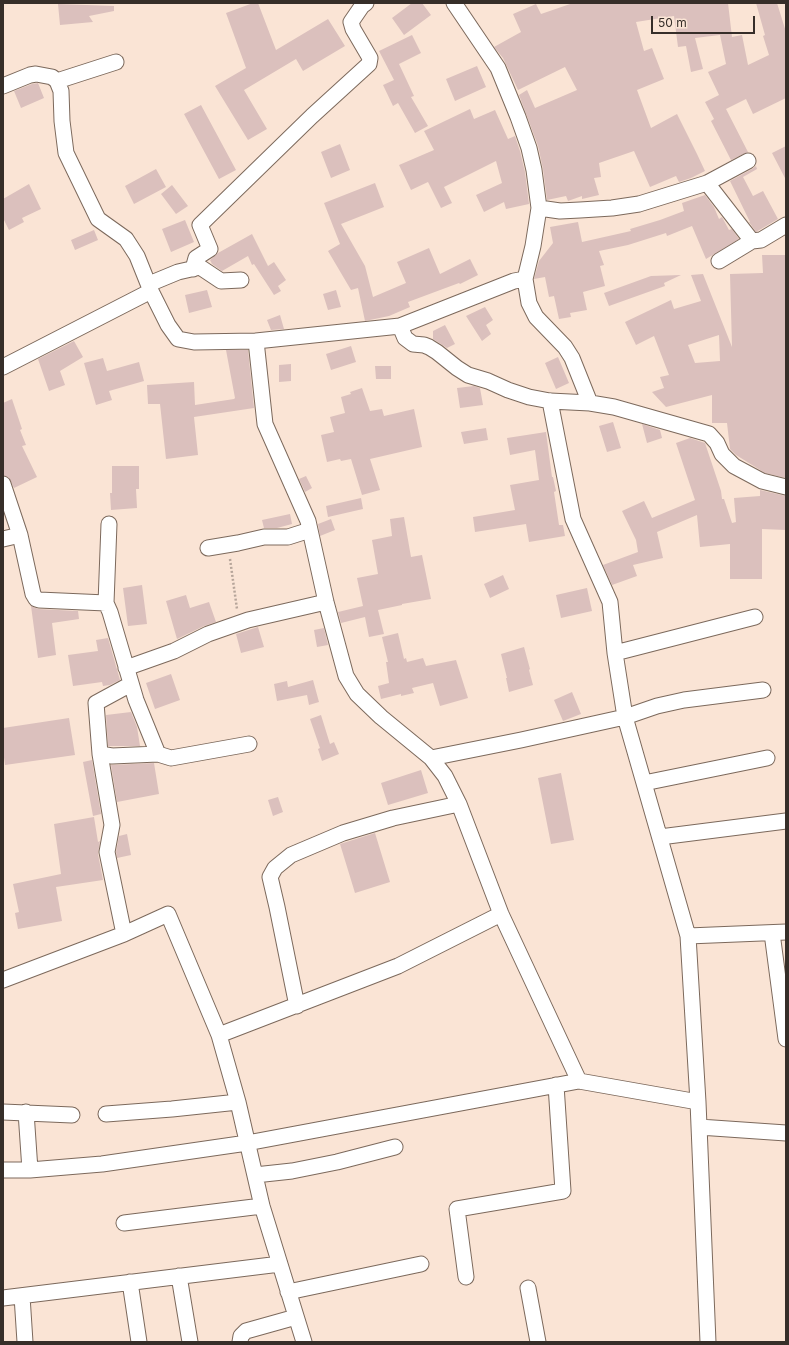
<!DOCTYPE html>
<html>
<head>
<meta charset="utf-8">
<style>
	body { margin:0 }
	#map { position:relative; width:789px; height:1345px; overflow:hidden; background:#fae4d5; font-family:Inter,sans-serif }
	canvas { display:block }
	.frame { position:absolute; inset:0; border:4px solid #362e29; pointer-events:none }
	.scale { position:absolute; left:651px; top:16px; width:104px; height:18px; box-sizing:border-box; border:2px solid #362e29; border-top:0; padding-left:5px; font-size:12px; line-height:14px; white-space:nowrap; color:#362e29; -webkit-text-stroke:3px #fae4d5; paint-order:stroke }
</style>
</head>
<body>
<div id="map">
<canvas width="789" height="1345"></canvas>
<div class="frame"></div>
<div class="scale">50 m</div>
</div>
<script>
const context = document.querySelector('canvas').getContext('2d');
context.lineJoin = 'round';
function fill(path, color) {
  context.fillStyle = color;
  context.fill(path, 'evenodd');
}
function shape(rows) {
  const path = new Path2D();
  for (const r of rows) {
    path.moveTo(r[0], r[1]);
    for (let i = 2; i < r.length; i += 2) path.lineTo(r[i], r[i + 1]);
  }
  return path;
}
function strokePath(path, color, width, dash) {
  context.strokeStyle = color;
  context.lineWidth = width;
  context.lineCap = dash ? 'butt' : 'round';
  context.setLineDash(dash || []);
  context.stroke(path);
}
const building = shape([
	[253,3,258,3,276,50,328,19,345,46,303,71,296,59,244,90,267,129,248,140,215,86,246,68,226,13],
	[412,3,422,3,431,15,404,35,392,18],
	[573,3,728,3,732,37,742,35,748,65,769,55,763,36,765,35,756,3,777,3,786,32,786,98,753,114,746,99,726,109,748,152,731,160,711,121,714,119,705,102,719,95,708,72,726,64,720,35,695,38,703,69,691,72,686,46,678,47,674,16,636,22,644,51,652,48,664,79,637,90,651,128,677,114,697,154,705,171,691,178,679,182,676,176,650,187,634,151,599,163,601,177,594,178,599,195,582,199,582,196,568,201,566,196,547,200,543,169,538,146,519,95,527,90,535,108,577,90,565,67,518,90,503,58,494,47,521,32,513,14,536,4,541,14],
	[58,4,114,6,114,11,89,16,93,22,60,25],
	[412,35,421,53,399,64,414,96,411,97,428,126,415,133,398,103,393,106,383,85,394,80,379,51],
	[477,66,486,87,455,101,446,79],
	[38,83,44,98,21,108,14,91,32,84],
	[201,105,236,170,219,179,184,114],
	[470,109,474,119,495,110,508,139,515,136,520,151,525,172,529,204,506,209,504,202,484,212,476,195,502,183,496,161,444,187,452,203,441,208,428,182,411,190,399,165,434,150,424,131],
	[340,144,350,170,331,178,321,152],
	[786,146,786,180,772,153],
	[756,166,757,169,743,177,753,196,763,191,778,219,756,232,749,222,750,222,730,181,752,169],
	[156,169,166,187,134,204,125,186],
	[375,183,384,207,341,224,365,266,373,297,406,283,397,262,429,248,440,274,470,259,478,275,460,284,459,283,408,302,410,307,389,316,365,321,358,288,351,290,328,251,340,244,324,203],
	[29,184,41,209,22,218,24,222,9,230,3,218,3,199],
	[172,185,188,206,176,214,161,194],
	[705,195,714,207,719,219,722,217,729,230,732,229,739,239,706,259,692,226,667,236,666,233,628,245,599,251,604,265,600,266,605,286,583,292,587,310,570,313,571,317,559,319,554,296,549,297,545,277,534,279,539,261,553,243,550,227,578,222,582,242,631,231,630,229,660,220,684,211,682,203],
	[185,220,194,242,171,252,162,229],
	[94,230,98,240,75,250,71,240],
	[252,234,268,266,274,262,286,280,278,286,281,291,274,295,254,264,252,265,248,256,222,271,212,264,210,260,218,253],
	[762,255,786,255,786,269,785,269,786,478,765,473,736,455,730,449,727,423,712,423,712,395,666,407,652,392,664,388,660,377,669,375,654,336,636,345,625,322,671,300,674,309,701,301,691,275,703,274,732,347,730,274,763,273],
	[719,335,720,361,695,363,688,345],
	[681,275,664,283,665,286,609,306,604,293,651,276],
	[207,290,212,307,189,313,185,295],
	[336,290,341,307,328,310,323,294],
	[485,307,493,320,486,325,491,334,482,341,466,316],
	[280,315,284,329,271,330,267,320],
	[445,325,455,344,447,348,433,339,433,331],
	[74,341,83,357,60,371,65,385,49,391,38,359],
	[351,346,356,362,331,370,326,354],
	[226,350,248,350,254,408,194,417,198,455,166,459,160,404,148,404,147,385,194,382,195,405,234,399,235,398],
	[558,357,569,383,556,389,545,363],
	[103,358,107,371,139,362,144,381,109,391,112,400,96,405,84,363],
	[291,364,291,381,279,382,279,365],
	[375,366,391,366,391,379,376,379],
	[474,386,480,388,483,405,460,408,457,388],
	[362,388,370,411,382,409,384,416,414,409,422,447,370,459,380,490,362,495,351,459,341,461,340,459,327,462,321,435,334,432,330,417,345,413,341,397,351,394,350,392],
	[12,399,22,429,20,430,26,445,22,446,37,477,14,488,9,478,3,475,3,403],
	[613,422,621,448,607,452,599,426],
	[642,424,660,430,662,438,647,443],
	[486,428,488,440,464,444,461,432],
	[546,432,552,477,553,477,556,491,554,492,559,525,563,525,565,536,529,542,526,524,475,532,473,517,515,510,510,485,539,480,535,450,510,455,507,438],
	[690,438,705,443,721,491,722,499,724,499,732,523,736,522,734,498,760,496,760,490,786,496,786,530,762,529,762,579,730,579,730,544,700,547,697,515,657,532,663,558,633,565,637,576,612,585,603,565,638,552,636,540,622,511,644,501,652,518,695,500,676,443],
	[112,466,139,466,139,489,136,489,137,508,111,510,110,493,112,493],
	[306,476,312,488,305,492,299,479],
	[361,498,363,509,328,517,326,506],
	[290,514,292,524,277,528,264,528,262,520],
	[404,517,411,557,422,555,431,599,402,604,402,605,378,610,384,634,369,637,365,617,341,623,338,612,363,606,357,578,378,574,372,540,392,536,390,519],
	[331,519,335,530,320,536,318,524],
	[503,575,509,589,490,598,484,584],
	[142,585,147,624,128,626,123,588],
	[587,588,592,611,561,618,556,595],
	[186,595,190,608,209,602,216,622,204,626,177,639,166,601],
	[31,606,38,609,78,611,79,619,52,623,56,655,38,658],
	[258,627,264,647,241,653,236,634],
	[324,628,328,645,317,647,314,630],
	[398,633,404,659,406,658,407,662,423,658,426,666,456,660,468,698,440,706,433,683,412,688,414,693,401,696,401,694,381,699,378,686,389,683,386,662,388,662,382,637],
	[108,638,120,680,110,685,103,686,102,682,73,686,68,655,98,651,96,640],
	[524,647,530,669,529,670,533,685,509,692,506,678,507,678,501,654],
	[171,674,180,700,155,709,146,683],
	[313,680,319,702,309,705,307,695,277,701,274,684,287,681,288,687],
	[572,692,581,714,563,721,554,700],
	[131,712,137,727,140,746,108,746,106,715],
	[321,715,330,744,334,742,339,754,322,761,318,749,320,748,310,719],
	[69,718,75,755,5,765,3,750,3,728],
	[92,760,101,814,93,816,83,762],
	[154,763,159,794,117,802,111,765],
	[421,770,428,793,388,805,381,783],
	[561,773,574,840,551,844,538,778],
	[278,797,283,812,273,816,268,800],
	[94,817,98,842,100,841,98,854,103,880,56,887,62,921,18,929,15,913,19,912,13,884,61,874,54,824],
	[375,833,390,882,355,893,340,844],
	[127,834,131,855,117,858,116,852,119,836]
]);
const path = shape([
	[230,559,237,609]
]);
const minor = shape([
	[454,3,498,68,518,117,529,148,534,170,539,208,533,246,525,279,529,303,536,317,565,347,572,358,590,403],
	[57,81,116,62],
	[3,86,30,75,36,74,52,77,57,81,61,91,62,121,66,153,98,219,126,239,137,256,151,291,168,325,178,339,194,342,256,341,400,326,405,338,413,344,424,345,429,347,437,352,457,368,468,375,488,381,508,390,529,397,550,401,590,403,614,407,709,434,717,443,722,454,734,466,762,481,786,487],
	[707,183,752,241],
	[539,208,560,211,580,210,612,208,639,204,707,183,748,161],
	[719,261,752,241,761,240,786,225],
	[193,269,196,258,210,249,200,225,312,116,369,64,370,58,353,29,351,22,362,6,366,3],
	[149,284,178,272,200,267,221,281,241,280],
	[400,326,514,281,525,279],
	[256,341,265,424,308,521,326,602,346,676,357,694,381,717,431,758,445,776,459,804,501,914,579,1081],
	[3,367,151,291],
	[550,401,573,519,610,602,615,653,625,717,688,936,698,1102,708,1342],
	[3,484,20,535,33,594,36,599,39,600,106,603,110,612,136,700,158,754],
	[3,539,20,535],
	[208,548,238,543,264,537,288,537,310,530],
	[106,603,109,524],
	[615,653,755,617],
	[126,668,174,651,208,634,248,620,326,602],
	[100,754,112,756,158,754,171,758,249,744],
	[431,758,521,740,625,717,657,706,684,700,763,690],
	[644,783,767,758],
	[660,837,786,821],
	[772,933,786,1039],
	[124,934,107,852,112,825,100,754,96,703,131,684],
	[688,936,786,932],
	[3,980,124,934,168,914,219,1035,238,1102,262,1206,304,1342],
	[297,1006,277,907,270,877,275,868,291,855,343,833,393,818,459,804],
	[219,1035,398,966,501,914],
	[3,1112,72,1115],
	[26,1112,30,1170],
	[106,1114,172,1109,238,1102],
	[699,1127,786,1133],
	[3,1170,30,1170,102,1164,247,1143,579,1081,698,1102],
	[255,1175,292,1171,337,1162,395,1147],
	[124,1223,262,1206],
	[179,1276,190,1342],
	[466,1277,457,1209,563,1191,556,1085],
	[130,1282,139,1342],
	[528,1288,538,1342],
	[288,1292,421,1264],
	[22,1296,25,1342],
	[3,1298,280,1264],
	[240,1342,241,1336,246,1331,296,1317]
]);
fill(building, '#dbc0bd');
strokePath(minor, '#7c695c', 17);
strokePath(path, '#b6a59a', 2.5, [2, 2]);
strokePath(minor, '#fff', 15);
</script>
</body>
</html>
